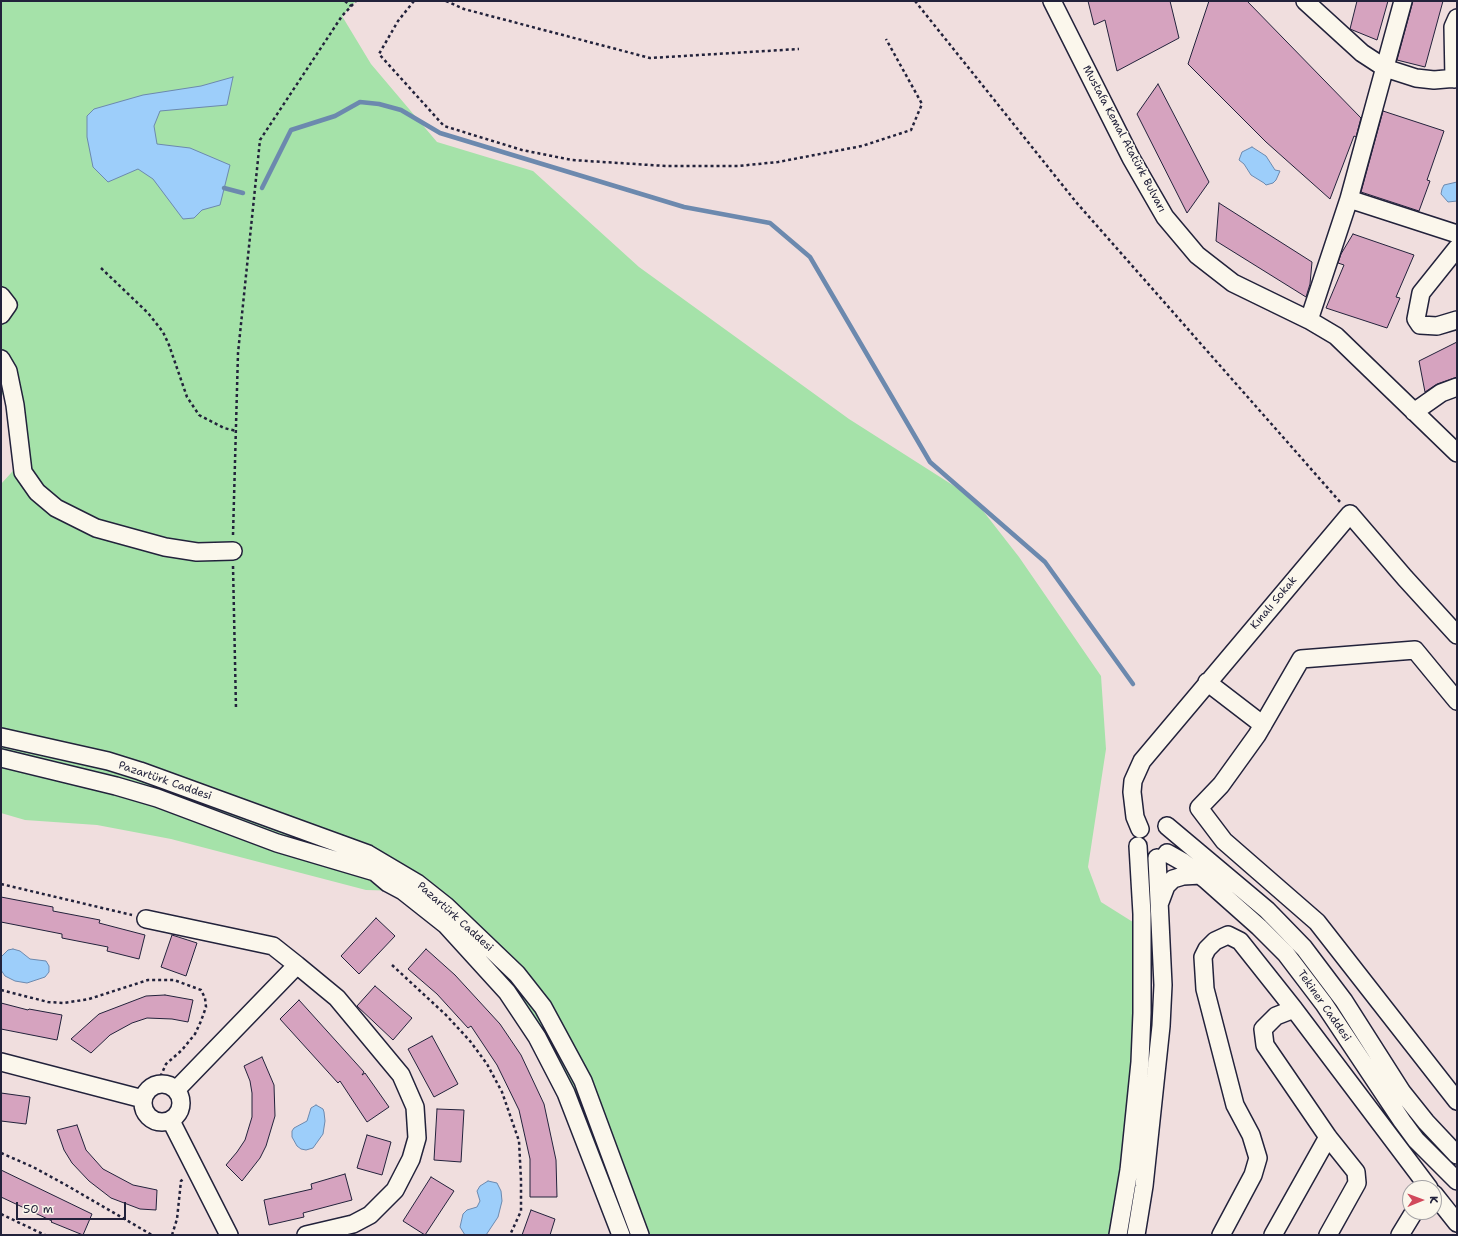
<!DOCTYPE html>
<html>
<head>
<meta charset="utf-8">
<style>
	body { margin:0 }
	#map { position:relative; width:1458px; height:1236px; overflow:hidden; background:#f0dede; font-family:"Shantell Sans",sans-serif }
	canvas { display:block }
	.frame { position:absolute; inset:0; border:2px solid #22223b; pointer-events:none }
	.north { position:absolute; left:1402px; top:1180px; width:40px; height:40px; box-sizing:border-box; background:#fbf7ec; border:1px solid #a4a2a5; border-radius:50%; rotate:89deg; font-size:11px; font-weight:700; line-height:16px; text-align:center; color:#22223b }
	.north::after { content:''; display:block; margin:auto; width:14px; height:18px; background:#d1495b; clip-path:polygon(50% 0,100% 100%,50% 72%,0 100%) }
	.scale { position:absolute; left:16px; top:1202px; width:110px; height:18px; box-sizing:border-box; border:2px solid #22223b; border-top:0; padding-left:5px; font-size:12px; line-height:14px; white-space:nowrap; color:#22223b; -webkit-text-stroke:3px #fbf7ec; paint-order:stroke }
</style>
</head>
<body>
<div id="map">
<canvas width="1458" height="1236"></canvas>
<div class="frame"></div>
<div class="north">K</div>
<div class="scale">50 m</div>
</div>
<script>
const context = document.querySelector('canvas').getContext('2d');
context.lineJoin = 'round';
function fill(path, color) {
  context.fillStyle = color;
  context.fill(path, 'evenodd');
}
function shape(rows) {
  const path = new Path2D();
  for (const r of rows) {
    if (r.length === 3) {
      path.moveTo(r[0] + r[2], r[1]);
      path.arc(r[0], r[1], r[2], 0, 2 * Math.PI);
      continue;
    }
    path.moveTo(r[0], r[1]);
    for (let i = 2; i < r.length; i += 2) path.lineTo(r[i], r[i + 1]);
  }
  return path;
}
function strokePath(path, color, width, dash) {
  context.strokeStyle = color;
  context.lineWidth = width;
  context.lineCap = dash ? 'butt' : 'round';
  context.setLineDash(dash || []);
  context.stroke(path);
}
function label(font, color, halo, rows, align = 'center') {
  context.font = font + ' "Shantell Sans",sans-serif';
  context.lineWidth = 3;
  context.setLineDash([]);
  context.textBaseline = 'middle';
  context.strokeStyle = halo;
  context.fillStyle = color;
  for (const [text, x, y, turn = 0] of rows) {
    context.save();
    context.translate(x, y);
    context.rotate((+turn || 0) * Math.PI / 180);
    context.textAlign = isNaN(turn) ? turn : align;
    if (halo) context.strokeText(text, 0, 0);
    context.fillText(text, 0, 0);
    context.restore();
  }
}
const green = shape([
	[1,1,356,1,342,16,371,64,437,142,533,171,639,267,849,419,973,498,1019,557,1101,676,1106,749,1088,867,1101,902,1152,934,1143,1118,1132,1227,1128,1235,640,1235,576,1092,500,969,403,891,366,890,171,839,97,825,25,820,1,813,1,484,21,462,10,387,1,396]
]);
const water = shape([
	[233,77,227,105,160,111,154,126,157,144,190,148,230,165,220,205,202,210,194,218,183,219,153,179,138,169,108,182,93,167,87,137,87,116,94,109,143,95,201,86,233,77],
	[1252,147,1266,156,1275,170,1280,171,1276,180,1273,183,1266,185,1264,183,1251,175,1244,164,1239,160,1242,152,1252,147],
	[1457,182,1457,201,1448,202,1441,194,1442,189,1444,185,1457,182],
	[13,949,20,951,30,959,46,961,49,966,49,972,45,977,27,983,15,981,5,976,1,970,1,957,8,950,13,949],
	[316,1105,323,1109,324,1112,325,1121,323,1134,313,1148,306,1150,301,1149,297,1146,292,1137,292,1131,294,1128,307,1121,311,1108,316,1105],
	[488,1181,497,1183,501,1191,502,1201,498,1217,486,1235,465,1235,460,1227,463,1214,467,1210,477,1207,480,1201,477,1191,480,1186,488,1181]
]);
const stream = shape([
	[224,188,243,193],
	[262,188,291,130,335,116,360,102,379,104,401,110,440,133,684,207,770,223,810,257,930,462,1045,562,1133,684]
]);
const building = shape([
	[1088,1,1170,1,1179,38,1117,71,1105,20,1094,25,1088,1],
	[1209,1,1247,1,1361,118,1356,137,1354,136,1330,199,1266,142,1188,64,1209,1],
	[1357,1,1388,1,1377,40,1350,29,1357,1],
	[1413,1,1443,1,1425,67,1397,60,1413,1],
	[1158,84,1209,182,1187,213,1137,114,1158,84],
	[1383,111,1444,131,1427,180,1430,181,1419,211,1361,192,1383,111],
	[1219,203,1312,262,1310,284,1306,297,1216,241,1219,203],
	[1353,234,1414,255,1396,297,1400,298,1387,328,1326,308,1344,265,1338,263,1341,254,1353,234],
	[1457,342,1457,377,1437,384,1425,392,1419,361,1457,342],
	[1,897,53,907,53,911,100,920,99,923,145,935,139,959,107,951,108,947,62,938,62,934,1,922,1,897],
	[376,918,395,936,359,974,341,956,376,918],
	[172,935,197,943,186,976,161,967,172,935],
	[426,949,455,975,500,1024,521,1055,544,1104,556,1160,557,1197,530,1197,530,1159,519,1110,497,1065,471,1026,468,1028,437,994,408,969,426,949],
	[375,986,412,1018,393,1040,357,1006,375,986],
	[165,995,193,1000,188,1022,172,1019,147,1018,132,1023,110,1035,91,1053,71,1039,99,1014,146,996,165,995],
	[299,1000,364,1072,362,1075,365,1073,389,1107,367,1122,340,1081,338,1083,280,1019,299,1000],
	[1,1003,28,1010,29,1009,62,1015,57,1040,1,1029,1,1003],
	[432,1036,458,1084,434,1097,408,1049,432,1036],
	[262,1057,274,1085,275,1116,266,1146,260,1158,242,1181,226,1165,237,1152,245,1140,252,1117,252,1093,250,1081,244,1066,262,1057],
	[1,1093,30,1097,26,1124,1,1121,1,1093],
	[437,1109,464,1110,461,1162,434,1160,437,1109],
	[77,1125,86,1150,103,1169,133,1185,157,1190,156,1210,140,1209,111,1198,89,1181,72,1163,64,1150,57,1130,77,1125],
	[367,1135,391,1142,382,1175,357,1168,367,1135],
	[1,1170,92,1214,83,1235,51,1222,52,1221,1,1197,1,1170],
	[345,1174,352,1200,303,1213,304,1217,269,1225,264,1200,312,1189,311,1184,345,1174],
	[431,1177,454,1191,425,1235,403,1221,431,1177],
	[531,1210,555,1219,550,1235,522,1235,531,1210]
]);
const path = shape([
	[345,1,351,6],
	[414,1,398,21,379,54,444,126,522,150,572,160,666,166,738,166,778,162,862,146,911,130,922,104,886,39],
	[446,1,464,9,650,58,799,49],
	[915,1,1076,202,1341,503],
	[101,268,148,313,163,332,169,345,187,397,199,415,224,428,236,431],
	[233,535,238,353,260,140,342,16,356,1],
	[233,566,236,709],
	[1,884,132,915],
	[392,965,446,1015,470,1041,487,1064,502,1092,519,1141,521,1180,521,1211,510,1235],
	[1,990,48,1002,64,1003,89,999,148,980,174,980,201,990,205,998,206,1007,201,1021,195,1034,182,1050,166,1064,157,1084],
	[1,1153,33,1167,66,1185,152,1235],
	[1,1214,45,1235],
	[172,1235,177,1219,181,1181,184,1178]
]);
const minor = shape([
	[1052,1,1131,158,1165,217,1197,255,1233,283,1309,320,1336,336,1457,453],
	[1305,1,1362,53,1385,68,1416,78,1434,80,1457,78],
	[1454,79,1453,27,1457,18],
	[1349,199,1457,234],
	[1457,248,1421,293,1416,319,1420,325,1437,326,1457,320],
	[1,296,8,305,1,315],
	[1309,320,1349,199,1403,1],
	[1,359,8,371,15,405,23,472,37,492,56,508,96,528,165,547,197,552,233,551],
	[1414,412,1441,393,1457,387],
	[1207,682,1263,725],
	[1457,701,1415,650,1301,659,1257,735,1221,785,1199,808,1224,841,1317,922,1457,1101],
	[1,737,108,761,140,771,368,854,417,883,446,906,517,974,543,1007,583,1081,640,1235],
	[1,758,116,786,157,798,277,843,375,872,388,883,403,891,446,925,507,992,537,1037,566,1093,621,1235],
	[1167,826,1267,910,1304,948,1344,1001,1402,1092,1426,1122,1457,1155],
	[1140,829,1135,817,1132,792,1133,781,1142,761,1350,514,1405,578,1457,635],
	[1167,853,1183,862,1205,879,1259,927,1286,954,1324,1004,1402,1121,1416,1140,1457,1181],
	[1160,902,1166,886,1173,879,1183,876,1201,875],
	[146,919,273,946,297,965],
	[1294,1009,1276,1016,1263,1029,1265,1045,1328,1137,1356,1172,1357,1183,1328,1235],
	[1,1062,143,1099],
	[162,1103,19],
	[176,1090,297,965,337,998,401,1075,415,1107,417,1138,411,1159,395,1190,370,1215,353,1224,306,1235],
	[171,1121,229,1235],
	[1434,1194,1457,1223],
	[1118,1235,1129,1170,1140,1062,1142,1013,1142,914,1138,846],
	[1136,1235,1144,1186,1161,1026,1163,985,1157,858],
	[1221,1235,1253,1175,1258,1158,1251,1135,1235,1105,1205,989,1203,957,1207,949,1215,941,1228,935,1240,941,1294,1009,1429,1188],
	[1273,1235,1328,1137],
	[1400,1235,1414,1212]
]);
const streetNames = [
	["Mustafa Kemal Atatürk Bulvarı",1124,139,62],
	["Kınalı Sokak",1274,603,-50],
	["Pazartürk Caddesi",165,781,19],
	["Pazartürk Caddesi",455,917,42],
	["Tekiner Caddesi",1324,1006,55]
];
fill(green, '#a5e2a9');
fill(water, '#9dcefa');
strokePath(water, '#6c89ae', 1);
strokePath(stream, '#6c89ae', 4.5);
fill(building, '#d6a3bf');
strokePath(building, '#22223b', 1);
strokePath(minor, '#22223b', 20);
strokePath(path, '#22223b', 2.5, [3, 3]);
strokePath(minor, '#fbf7ec', 17);
label('11px', '#22223b', '#fbf7ec', streetNames);
</script>
</body>
</html>
